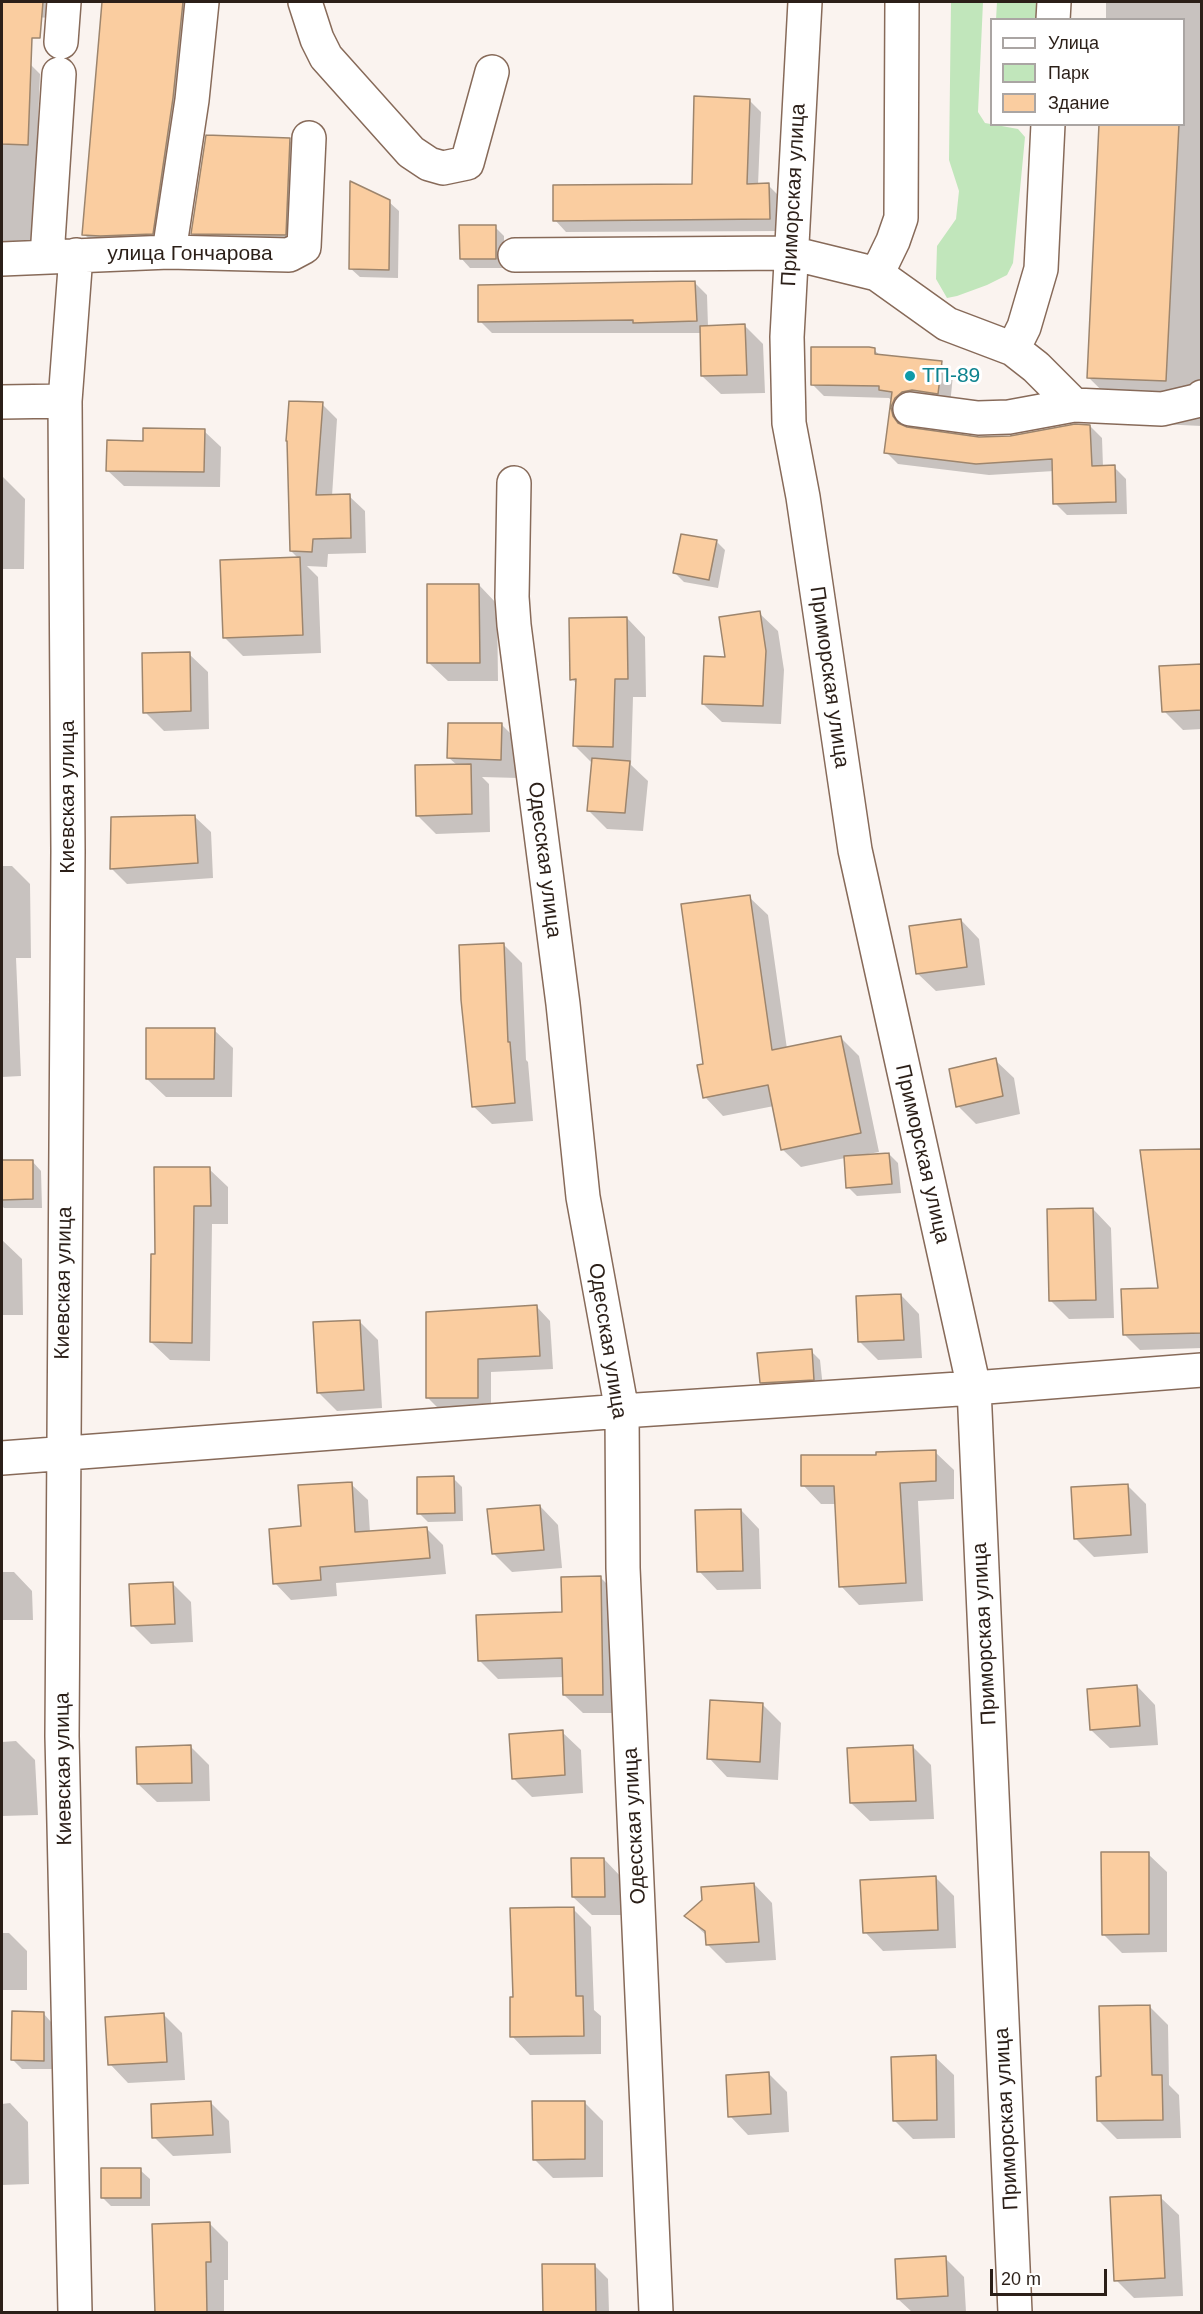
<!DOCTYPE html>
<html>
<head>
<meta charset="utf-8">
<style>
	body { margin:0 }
	#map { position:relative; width:1203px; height:2314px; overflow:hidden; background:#faf3ef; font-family:Helvetica,sans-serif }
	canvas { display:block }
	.frame { position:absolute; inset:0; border:3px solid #2b1f18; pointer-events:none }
	.legend { position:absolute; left:990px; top:18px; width:195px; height:108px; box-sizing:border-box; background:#fff; border:2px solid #aaa5a3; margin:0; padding:8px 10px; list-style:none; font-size:18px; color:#2b1f18 }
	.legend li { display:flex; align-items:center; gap:12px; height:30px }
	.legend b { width:30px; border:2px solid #aaa5a3 }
	.scale { position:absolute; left:990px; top:2269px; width:117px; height:27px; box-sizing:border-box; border:3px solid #2b1f18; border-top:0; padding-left:8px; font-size:18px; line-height:21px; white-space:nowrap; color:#2b1f18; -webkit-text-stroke:4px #fff; paint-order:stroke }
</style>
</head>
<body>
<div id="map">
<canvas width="1203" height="2314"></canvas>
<div class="frame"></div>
<ul class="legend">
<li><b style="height:8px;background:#fff"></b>Улица</li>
<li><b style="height:16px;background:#c1e6bb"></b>Парк</li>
<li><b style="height:16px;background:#facda0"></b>Здание</li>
</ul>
<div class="scale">20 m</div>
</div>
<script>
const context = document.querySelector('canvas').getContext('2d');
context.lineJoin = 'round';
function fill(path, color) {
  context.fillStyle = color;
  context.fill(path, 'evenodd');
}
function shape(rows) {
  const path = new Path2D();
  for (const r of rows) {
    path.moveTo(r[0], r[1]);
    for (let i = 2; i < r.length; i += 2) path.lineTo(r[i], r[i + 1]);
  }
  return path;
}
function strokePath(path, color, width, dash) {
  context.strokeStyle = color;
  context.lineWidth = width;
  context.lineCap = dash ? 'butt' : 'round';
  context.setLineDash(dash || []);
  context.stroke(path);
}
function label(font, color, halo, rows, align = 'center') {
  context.font = font + ' Helvetica,sans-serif';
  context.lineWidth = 6;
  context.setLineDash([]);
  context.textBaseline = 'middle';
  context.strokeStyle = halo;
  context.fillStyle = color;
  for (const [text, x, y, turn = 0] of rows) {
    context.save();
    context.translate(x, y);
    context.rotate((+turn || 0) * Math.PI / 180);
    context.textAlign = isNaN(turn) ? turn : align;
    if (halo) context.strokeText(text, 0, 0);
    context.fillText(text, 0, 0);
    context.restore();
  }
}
const green = shape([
	[951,2,983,2,978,112,985,123,1018,129,1025,137,1013,263,1007,275,987,285,957,296,947,298,936,279,937,246,956,219,959,191,949,160],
	[997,2,1038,2,1037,19,996,20]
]);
const shadow = shape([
	[2,2,52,2,51,18,2,15],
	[103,2,195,2,161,242,93,243,84,234],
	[701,2,740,2,740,3],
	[1106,2,1202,2,1202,426,1135,423,1088,377,1101,124,1184,124,1184,20,1106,20],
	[2,64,31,65,40,74,33,248,2,249],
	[749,100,761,112,758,185,768,185,780,197,781,231,566,232,555,220,693,185],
	[289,140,298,149,294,244,201,242,192,233],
	[389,202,399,211,398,278,360,277,350,268],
	[495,227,504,236,504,268,470,268,461,258],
	[695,283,707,295,708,327,745,326,763,344,765,393,721,394,702,376,701,333,492,333,480,321],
	[874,350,881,356,941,363,953,375,950,405,903,420,904,428,979,438,1010,437,1090,426,1102,438,1103,467,1114,467,1126,479,1127,514,1067,515,1055,503,1054,471,989,475,898,464,886,452,892,401,889,398,824,396,812,384],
	[322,404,337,419,332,496,349,496,365,511,366,553,328,554,327,567,307,566,318,577,321,653,243,656,224,637,299,559,291,551],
	[204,431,221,447,220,487,124,486,107,470,145,442],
	[2,476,25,499,24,569,2,569],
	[716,541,725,550,718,588,684,582,675,573],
	[479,585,497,604,498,681,448,681,429,663],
	[759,613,778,631,784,670,781,724,722,722,703,704,726,658],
	[627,618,645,637,646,697,633,697,631,765,648,781,643,831,607,829,588,810,593,764,574,745,577,684,572,679],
	[189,654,208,672,209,729,164,731,145,712],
	[1202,665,1202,729,1183,730,1164,711],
	[502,725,520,743,519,778,482,777,489,784,490,832,436,834,417,815,457,765,449,758],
	[195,817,211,832,213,878,127,884,111,868],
	[2,866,12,866,30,884,31,958,16,958,21,1076,2,1077],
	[749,897,768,915,787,1049,841,1038,859,1056,879,1152,868,1154,868,1156,889,1154,898,1163,901,1193,857,1196,848,1187,845,1158,801,1167,782,1149,774,1106,723,1116,705,1097,705,1065],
	[961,920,979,939,985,985,936,991,917,973],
	[503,944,522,963,526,1060,528,1062,533,1121,492,1124,473,1106],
	[214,1030,233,1048,232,1097,166,1097,147,1079],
	[995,1060,1014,1078,1020,1114,976,1124,958,1106],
	[1202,1150,1202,1348,1140,1350,1125,1335,1160,1289],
	[2,1161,32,1161,41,1171,42,1208,4,1208,2,1206],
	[209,1169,228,1187,228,1224,212,1224,210,1361,170,1360,151,1342,156,1255],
	[1093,1209,1111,1228,1114,1318,1069,1319,1051,1301],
	[2,1240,22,1259,23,1315,2,1315],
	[901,1295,919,1314,922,1358,878,1360,859,1341],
	[537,1307,550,1321,553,1369,491,1372,491,1411,441,1411,427,1397],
	[359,1321,378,1340,382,1408,337,1411,318,1392],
	[811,1351,820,1360,823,1388,770,1392,761,1383],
	[935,1452,954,1470,954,1499,918,1501,923,1601,859,1605,841,1586,836,1504,821,1504,803,1485,877,1456],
	[453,1478,462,1487,463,1521,428,1522,419,1513],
	[351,1484,368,1500,370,1533,427,1529,443,1545,446,1574,336,1583,337,1596,291,1600,275,1583,302,1528],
	[1127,1485,1146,1504,1148,1553,1094,1557,1075,1538],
	[540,1506,558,1525,562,1568,512,1572,493,1553],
	[741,1510,759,1529,761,1589,717,1590,699,1571],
	[2,1572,14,1572,32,1591,33,1620,2,1620],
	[600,1577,619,1596,620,1713,583,1713,564,1695,564,1677,498,1679,479,1660,563,1613],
	[173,1584,191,1602,193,1642,151,1644,132,1625],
	[1137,1686,1155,1705,1158,1745,1110,1748,1091,1730],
	[762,1704,781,1723,778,1780,727,1777,709,1758],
	[562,1732,581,1750,583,1793,532,1797,514,1779],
	[16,1741,35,1760,38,1815,2,1816,2,1742],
	[191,1747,209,1765,210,1801,157,1802,138,1784],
	[913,1747,931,1765,934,1819,870,1821,851,1803],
	[1148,1854,1167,1872,1167,1952,1122,1953,1103,1934],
	[604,1859,622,1878,623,1915,592,1915,573,1897],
	[935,1877,954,1896,956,1948,883,1951,865,1932],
	[754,1884,772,1903,776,1960,726,1963,707,1944,707,1936,686,1916],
	[573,1909,591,1927,594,2010,601,2016,601,2054,530,2055,512,2036,514,1998],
	[2,1933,9,1933,27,1951,27,1990,2,1990],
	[1149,2006,1168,2025,1169,2085,1179,2095,1181,2138,1117,2139,1099,2121,1102,2078],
	[43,2013,52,2023,52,2069,22,2069,13,2060],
	[164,2015,182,2033,185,2080,128,2083,110,2064],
	[935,2057,954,2075,955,2138,913,2139,895,2121],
	[768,2073,787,2092,789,2132,748,2135,730,2116],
	[210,2102,229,2121,231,2153,173,2156,154,2137],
	[584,2102,603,2121,603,2177,553,2178,534,2159],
	[10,2103,28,2122,29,2184,2,2185,2,2104],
	[140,2170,150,2179,150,2206,111,2206,102,2197],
	[1160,2197,1179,2215,1183,2296,1134,2298,1116,2280],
	[209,2223,228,2242,228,2280,224,2280,224,2312,157,2312],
	[945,2258,964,2277,966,2312,912,2312,898,2299],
	[594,2265,608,2279,609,2312,544,2312]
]);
const building = shape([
	[2,2,43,2,40,38,32,38,28,145,2,144,2,2],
	[102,2,183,2,173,98,153,234,100,236,82,235,102,2],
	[694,96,750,99,747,184,769,183,770,219,553,221,553,185,692,184,694,96],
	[1099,124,1179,124,1166,381,1087,378,1099,124],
	[206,135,290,138,286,235,191,234,206,135],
	[350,181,390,200,389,270,349,269,350,181],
	[459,225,496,225,496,259,460,259,459,225],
	[695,281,697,321,633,323,633,320,478,322,478,285,695,281],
	[745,324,747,375,701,376,700,326,745,324],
	[811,347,869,347,875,348,875,354,942,361,938,394,912,390,902,392,895,398,891,407,893,416,898,423,907,427,979,437,1010,436,1075,424,1090,425,1092,466,1115,465,1116,502,1053,504,1052,459,976,464,884,453,892,392,879,390,879,386,811,385,811,347],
	[289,401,323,402,316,495,350,494,351,538,313,539,312,552,290,551,287,441,286,441,289,401],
	[143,428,205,429,204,472,106,471,107,440,143,441,143,428],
	[681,534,717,540,709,580,673,573,681,534],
	[300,557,303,635,223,638,220,560,300,557],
	[427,584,479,584,480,663,427,663,427,584],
	[760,611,766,651,763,706,702,704,704,656,725,657,719,617,760,611],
	[627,617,628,679,615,679,613,747,573,746,576,679,570,680,569,618,627,617],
	[190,652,191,711,143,713,142,653,190,652],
	[1202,664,1202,710,1162,712,1159,666,1202,664],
	[448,723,502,723,501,760,447,758,448,723],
	[592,758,630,761,625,813,587,811,592,758],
	[471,764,472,814,416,816,415,765,471,764],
	[195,815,198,863,110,869,111,817,195,815],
	[750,895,772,1050,841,1036,861,1133,781,1150,768,1085,703,1098,697,1065,703,1064,681,904,750,895],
	[961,919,967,967,916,974,909,926,961,919],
	[504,943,508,1042,510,1042,515,1103,472,1107,461,1000,459,945,504,943],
	[146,1028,215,1028,214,1079,146,1079,146,1028],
	[996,1058,1003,1096,956,1107,949,1069,996,1058],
	[1202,1149,1202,1333,1123,1335,1121,1289,1158,1288,1140,1150,1202,1149],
	[889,1153,892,1184,846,1188,844,1156,889,1153],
	[2,1160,33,1160,33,1199,2,1200,2,1160],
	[154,1167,210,1167,211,1206,194,1206,192,1343,150,1342,151,1254,155,1254,154,1167],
	[1093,1208,1096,1300,1049,1301,1047,1209,1093,1208],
	[901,1294,904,1340,858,1342,856,1296,901,1294],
	[537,1305,540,1356,478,1359,478,1398,426,1398,426,1312,537,1305],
	[360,1320,364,1390,317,1393,313,1322,360,1320],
	[812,1349,814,1380,760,1383,757,1353,812,1349],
	[936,1450,936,1481,900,1483,906,1583,839,1587,834,1486,801,1486,801,1455,876,1455,876,1452,936,1450],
	[454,1476,455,1513,417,1514,417,1477,454,1476],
	[352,1482,355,1532,427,1527,430,1558,320,1567,321,1580,273,1584,269,1529,301,1526,298,1485,352,1482],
	[1128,1484,1131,1535,1074,1539,1071,1487,1128,1484],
	[540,1505,544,1550,492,1554,487,1509,540,1505],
	[741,1509,743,1571,697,1572,695,1510,741,1509],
	[601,1576,603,1695,563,1695,562,1658,478,1661,476,1615,562,1612,561,1577,601,1576],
	[173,1582,175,1624,131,1626,129,1584,173,1582],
	[1137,1685,1140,1726,1090,1730,1087,1689,1137,1685],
	[710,1700,763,1703,760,1762,707,1759,710,1700],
	[563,1730,565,1775,512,1779,509,1734,563,1730],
	[191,1745,192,1783,137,1784,136,1747,191,1745],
	[913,1745,916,1801,850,1803,847,1748,913,1745],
	[1101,1852,1149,1852,1149,1934,1102,1935,1101,1852],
	[571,1858,604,1858,605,1897,572,1897,571,1858],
	[936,1876,938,1930,863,1933,860,1880,936,1876],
	[754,1883,759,1942,706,1945,705,1931,684,1916,702,1900,701,1887,754,1883],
	[574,1907,576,1996,583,1996,584,2036,510,2037,510,1997,513,1997,510,1908,574,1907],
	[1150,2005,1152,2075,1162,2075,1163,2120,1097,2121,1096,2077,1101,2076,1099,2006,1150,2005],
	[12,2011,44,2012,44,2061,11,2060,12,2011],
	[164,2013,167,2062,108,2065,105,2017,164,2013],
	[936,2055,937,2120,893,2121,891,2057,936,2055],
	[769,2072,771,2114,728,2117,726,2075,769,2072],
	[211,2101,213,2135,152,2138,151,2104,211,2101],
	[532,2101,585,2101,585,2159,533,2160,532,2101],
	[101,2168,141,2168,141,2198,101,2198,101,2168],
	[1161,2195,1165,2278,1114,2281,1110,2197,1161,2195],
	[210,2222,211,2262,206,2262,207,2313,155,2313,152,2224,210,2222],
	[946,2256,948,2296,897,2299,895,2259,946,2256],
	[542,2264,595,2264,596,2313,543,2313,542,2264]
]);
const minor = shape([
	[305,2,317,39,326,57,411,152,429,164,443,168,467,163,492,72],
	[805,2,787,337,789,423,803,497,855,850,974,1388,1015,2312],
	[1053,20,1054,2],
	[61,42,64,2],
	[169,252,192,100,202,2],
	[515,255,791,253,877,274,947,324,1013,349,1036,367,1074,405,1162,409,1200,400,1202,397],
	[47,257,59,74],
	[2,259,169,252,289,255,304,247,309,138],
	[877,274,893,241,901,218,902,2],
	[1013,349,1024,327,1041,269,1048,124],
	[2,402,65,401],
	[910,409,978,418,1009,417,1074,405],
	[514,483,512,597,514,625,563,1004,583,1197,622,1411,623,1568,656,2312],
	[2,1458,622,1411,974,1388,1202,1370],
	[75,2312,62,1736,68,851,65,401,76,255]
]);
const markers = [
	[910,376,6,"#0f9aa8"]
];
const streetNames = [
	["Приморская улица",794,195,-87],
	["улица Гончарова",190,254],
	["Приморская улица",829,677,82],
	["Киевская улица",68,797,-90],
	["Одесская улица",544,860,83],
	["Приморская улица",922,1154,77],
	["Киевская улица",64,1283,-89],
	["Одесская улица",607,1341,81],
	["Приморская улица",985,1634,-93],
	["Киевская улица",64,1769,-91],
	["Одесская улица",635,1826,-93],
	["Приморская улица",1007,2119,-93]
];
const cultureNames = [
	["ТП-89",922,376]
];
fill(green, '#c1e6bb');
fill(shadow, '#0003');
fill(building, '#facda0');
strokePath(building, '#9d856d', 1.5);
strokePath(minor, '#876a59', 36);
strokePath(minor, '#fff', 33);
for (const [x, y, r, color] of markers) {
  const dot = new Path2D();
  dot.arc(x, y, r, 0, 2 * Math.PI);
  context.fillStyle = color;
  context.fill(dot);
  strokePath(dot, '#fff', 2);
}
label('21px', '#2b1f18', '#fff', streetNames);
label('21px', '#0d838f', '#fff', cultureNames, 'left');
</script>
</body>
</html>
